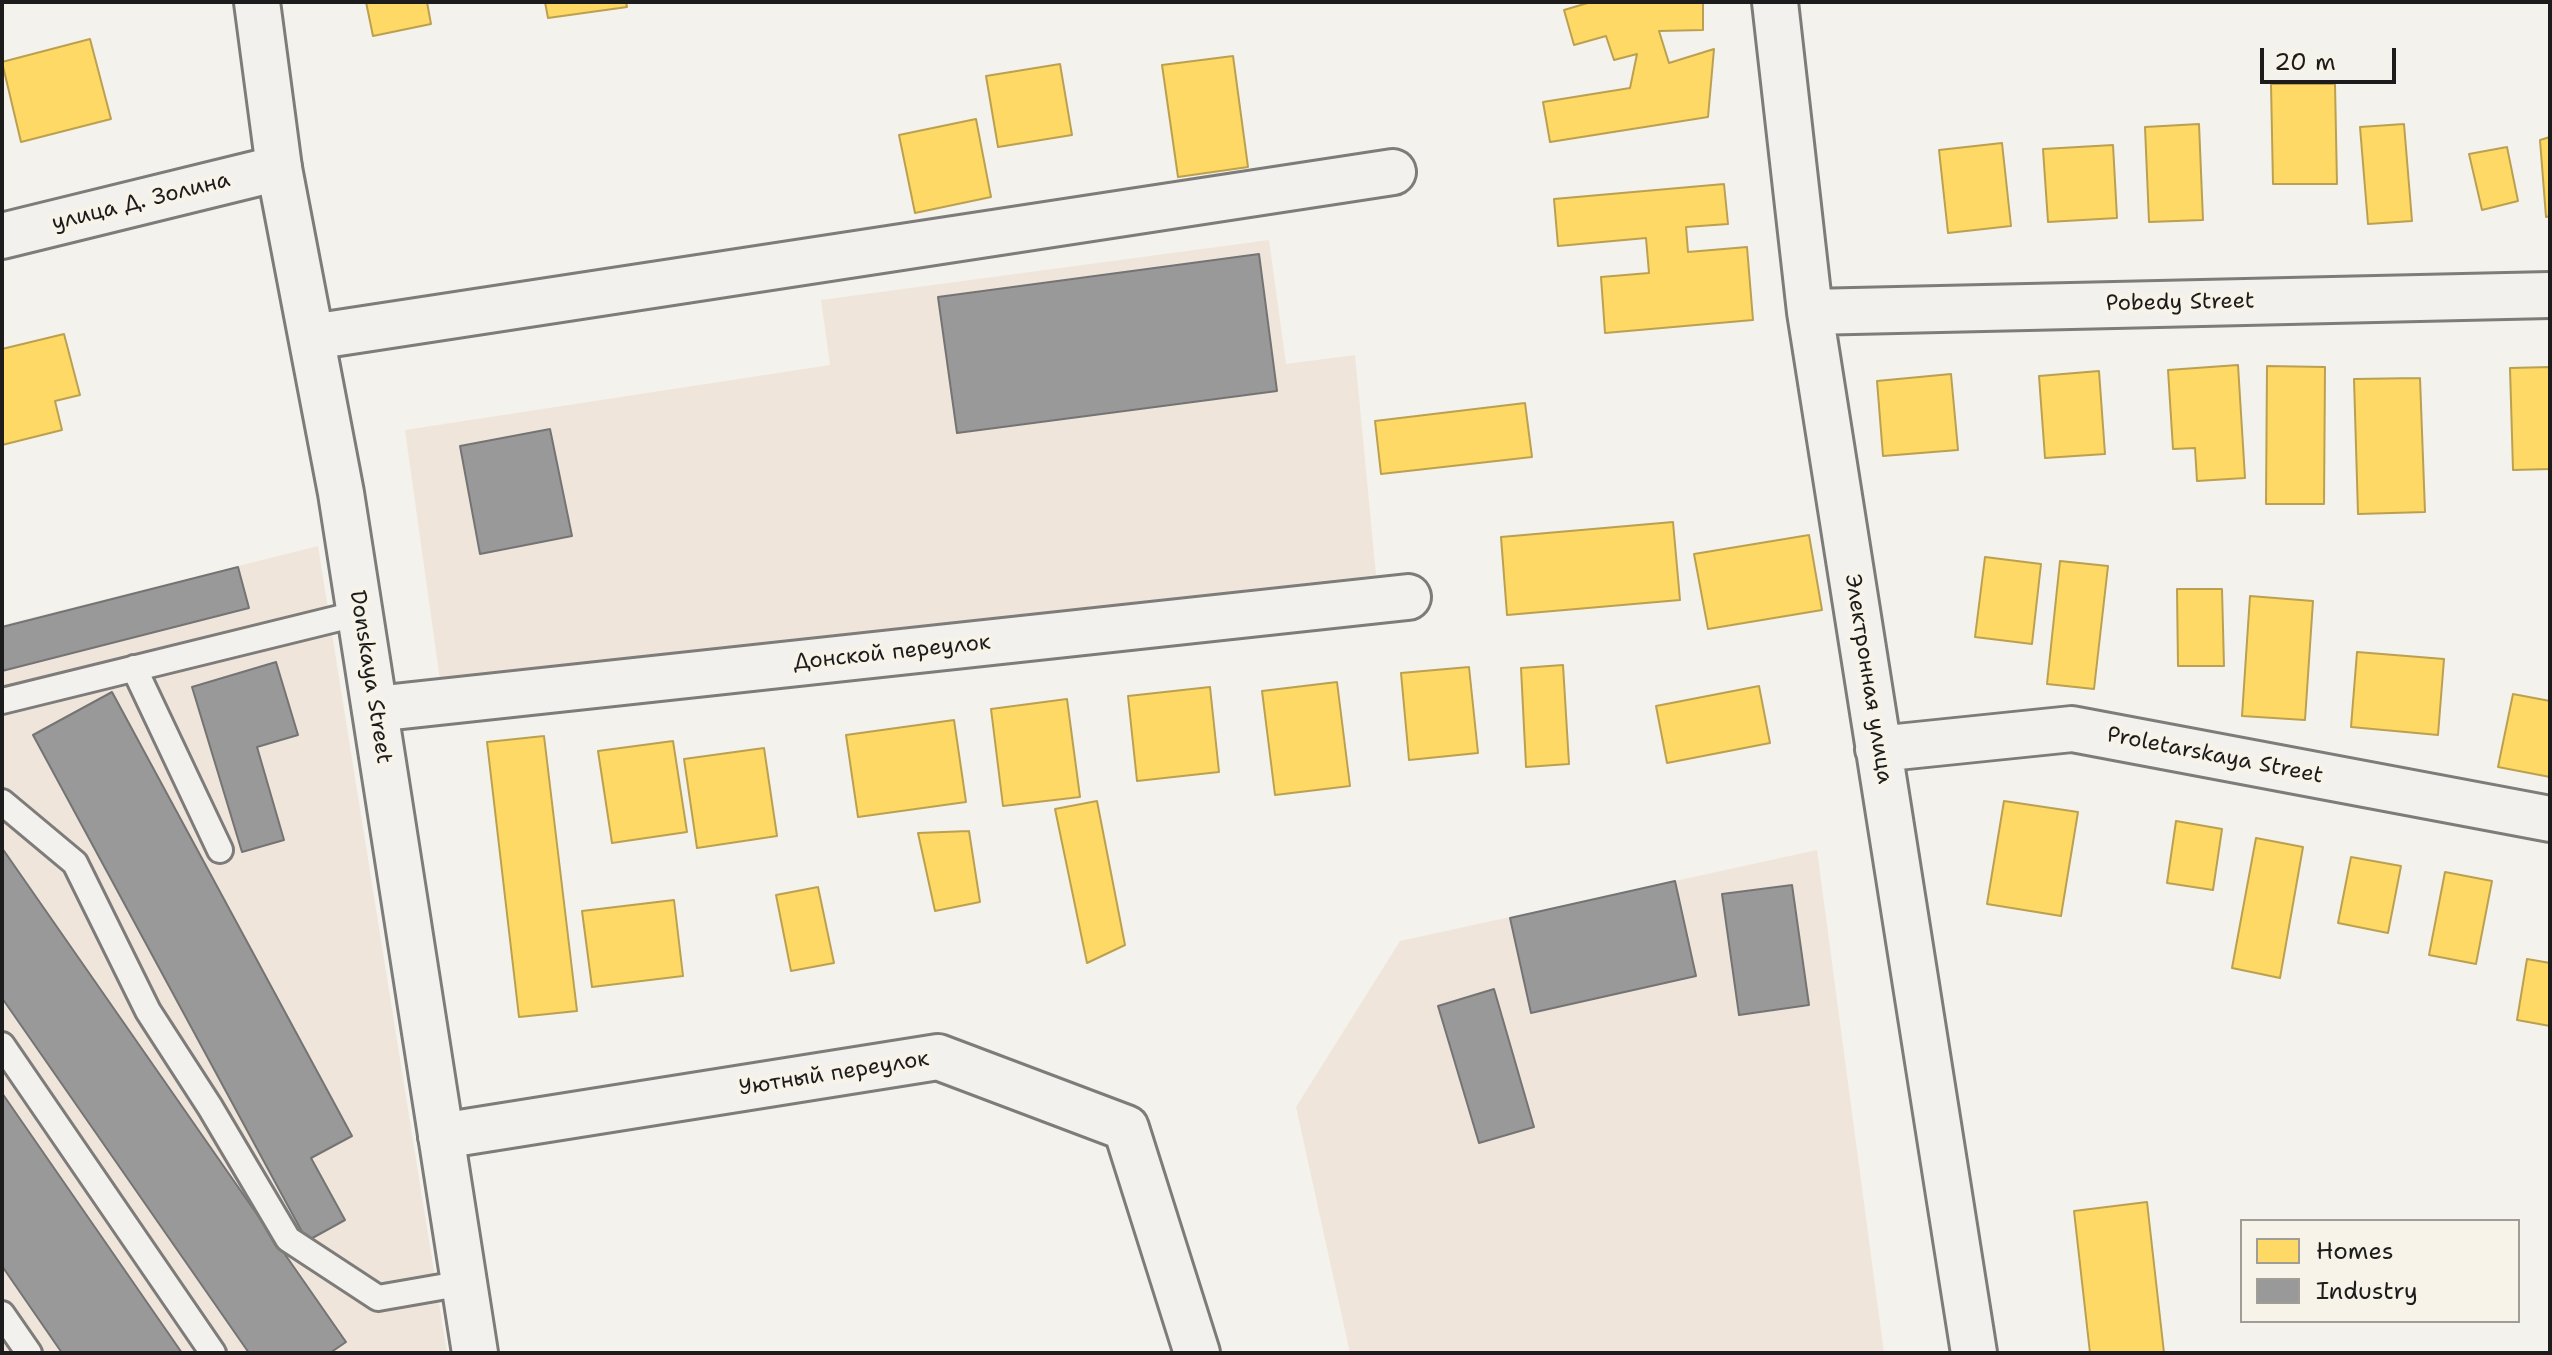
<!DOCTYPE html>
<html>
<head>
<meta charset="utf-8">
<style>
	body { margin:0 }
	#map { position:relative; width:2552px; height:1355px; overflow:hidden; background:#f4f2ec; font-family:"Shantell Sans",sans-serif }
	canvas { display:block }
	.frame { position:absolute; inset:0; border:4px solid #1c1c1c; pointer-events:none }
	.legend { position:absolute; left:2240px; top:1219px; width:280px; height:104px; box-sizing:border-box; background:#f7f3e8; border:2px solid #9f9d96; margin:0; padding:10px 14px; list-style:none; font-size:24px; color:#1c1c1c }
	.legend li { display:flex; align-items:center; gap:16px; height:40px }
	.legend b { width:40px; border:2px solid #9f9d96 }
	.scale { position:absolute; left:2260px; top:48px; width:136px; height:36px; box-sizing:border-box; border:4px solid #1c1c1c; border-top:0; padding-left:10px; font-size:24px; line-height:28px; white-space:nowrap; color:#1c1c1c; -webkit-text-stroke:6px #f7f3e8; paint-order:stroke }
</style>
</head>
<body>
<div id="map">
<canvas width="2552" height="1355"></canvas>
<div class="frame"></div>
<ul class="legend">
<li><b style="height:22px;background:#ffd966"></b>Homes</li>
<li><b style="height:22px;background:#999"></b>Industry</li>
</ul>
<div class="scale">20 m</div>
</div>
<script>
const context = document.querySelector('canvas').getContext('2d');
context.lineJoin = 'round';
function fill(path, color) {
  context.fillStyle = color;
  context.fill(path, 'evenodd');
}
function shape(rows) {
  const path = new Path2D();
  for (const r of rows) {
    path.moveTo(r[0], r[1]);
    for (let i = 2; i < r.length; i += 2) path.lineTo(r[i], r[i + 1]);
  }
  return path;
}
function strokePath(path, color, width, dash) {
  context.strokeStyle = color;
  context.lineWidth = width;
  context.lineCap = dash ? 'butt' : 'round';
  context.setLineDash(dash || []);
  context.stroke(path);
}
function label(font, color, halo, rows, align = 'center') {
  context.font = font + ' "Shantell Sans",sans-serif';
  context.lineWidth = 8;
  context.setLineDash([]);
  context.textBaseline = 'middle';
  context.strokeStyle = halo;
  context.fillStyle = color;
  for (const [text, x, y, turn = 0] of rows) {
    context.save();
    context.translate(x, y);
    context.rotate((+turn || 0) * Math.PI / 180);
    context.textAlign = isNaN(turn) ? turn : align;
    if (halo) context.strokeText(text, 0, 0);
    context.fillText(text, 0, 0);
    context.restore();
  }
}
const built = shape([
	[1269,240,1286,364,1355,355,1376,575,440,680,405,430,830,365,821,300],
	[318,546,447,1353,2,1353,2,625],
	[1817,850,1884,1353,1350,1353,1296,1107,1400,941]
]);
const homes = shape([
	[366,2,427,2,431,24,373,36,366,2],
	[545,2,626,2,627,7,548,18,545,2],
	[1591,2,1703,2,1703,30,1659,31,1669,63,1714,49,1708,117,1550,142,1543,102,1630,88,1637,54,1614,60,1606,36,1574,45,1564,10,1591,2],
	[90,39,111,119,21,142,2,62,90,39],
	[1233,56,1248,167,1178,177,1162,65,1233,56],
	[1060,64,1072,135,998,147,986,76,1060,64],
	[2271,84,2335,84,2337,184,2273,184,2271,84],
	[976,119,991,197,915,213,899,135,976,119],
	[2199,124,2203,220,2149,222,2145,127,2199,124],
	[2404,124,2412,221,2368,224,2360,127,2404,124],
	[2550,137,2550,216,2546,217,2540,140,2550,137],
	[2002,143,2011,226,1948,233,1939,150,2002,143],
	[2113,145,2117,218,2048,222,2043,149,2113,145],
	[2507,147,2518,201,2482,210,2469,154,2507,147],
	[1724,184,1728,224,1686,227,1688,252,1747,247,1753,320,1605,333,1601,277,1649,273,1646,238,1558,246,1554,199,1724,184],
	[64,334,80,395,55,401,62,430,2,445,2,349,64,334],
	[2238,365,2245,478,2197,481,2195,448,2173,449,2168,370,2238,365],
	[2267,366,2325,367,2324,504,2266,504,2267,366],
	[2550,367,2550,469,2513,470,2510,368,2550,367],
	[2099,371,2105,454,2045,458,2039,376,2099,371],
	[1951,374,1958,450,1883,456,1877,381,1951,374],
	[2420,378,2425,512,2358,514,2354,379,2420,378],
	[1525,403,1532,457,1381,474,1375,421,1525,403],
	[1673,522,1680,600,1507,615,1501,537,1673,522],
	[1809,535,1822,610,1708,629,1694,554,1809,535],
	[1985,557,2041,564,2032,644,1975,637,1985,557],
	[2060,561,2108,566,2094,689,2047,684,2060,561],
	[2177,589,2222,589,2224,666,2178,666,2177,589],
	[2250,596,2313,601,2305,720,2242,716,2250,596],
	[2357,652,2444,659,2438,735,2351,727,2357,652],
	[1563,665,1569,764,1526,767,1521,668,1563,665],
	[1469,667,1478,753,1409,760,1401,673,1469,667],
	[1337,682,1350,786,1275,795,1262,691,1337,682],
	[1759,686,1770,743,1667,763,1656,706,1759,686],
	[1210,687,1219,772,1137,781,1128,696,1210,687],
	[2513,694,2550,701,2550,777,2498,767,2513,694],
	[1067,699,1080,797,1003,806,991,709,1067,699],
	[954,720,966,802,858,817,846,735,954,720],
	[544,736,577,1011,519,1017,487,742,544,736],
	[673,741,687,832,612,843,598,751,673,741],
	[764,748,777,836,697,848,684,759,764,748],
	[1097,801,1125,945,1087,963,1055,809,1097,801],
	[2004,801,2078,812,2061,916,1987,904,2004,801],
	[2176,821,2222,829,2213,890,2167,883,2176,821],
	[969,831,980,902,935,911,918,833,969,831],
	[2256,838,2303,847,2280,978,2232,968,2256,838],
	[2351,857,2401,866,2388,933,2338,923,2351,857],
	[2445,872,2492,881,2476,964,2429,955,2445,872],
	[818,887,834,963,791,971,776,895,818,887],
	[674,900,683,976,592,987,582,911,674,900],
	[2527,959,2550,963,2550,1026,2517,1020,2527,959],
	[2147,1202,2164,1353,2090,1353,2074,1211,2147,1202]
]);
const industry = shape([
	[1259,254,1277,391,957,433,938,297,1259,254],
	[550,429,572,536,480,554,460,446,550,429],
	[238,567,249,608,2,671,2,627,238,567],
	[276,662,298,735,257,747,284,840,242,852,192,687,276,662],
	[112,692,352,1136,311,1158,345,1220,307,1241,33,735,112,692],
	[2,848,346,1342,330,1353,249,1353,2,998,2,848],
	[1675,881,1696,976,1531,1013,1510,918,1675,881],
	[1792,885,1809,1005,1739,1015,1722,894,1792,885],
	[1494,989,1534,1127,1479,1143,1438,1006,1494,989],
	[2,1093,182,1353,62,1353,2,1266,2,1093]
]);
const lane = shape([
	[134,668,220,850],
	[2,701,360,613],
	[2,802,75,863,148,1011,210,1107,288,1239,378,1298,464,1283],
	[2,1045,213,1353],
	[2,1314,29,1353]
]);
const street = shape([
	[1775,2,1810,312,1974,1353],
	[2,236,279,168],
	[1810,312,2550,295],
	[312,337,1393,172],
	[375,709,1408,597],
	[1878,749,2072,729,2550,819],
	[441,1136,938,1057,1126,1128,1197,1353]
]);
const secondary = shape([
	[257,2,279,168,341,493,475,1353]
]);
const streetNames = [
	["улица Д. Золина",141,202,-14],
	["Pobedy Street",2180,303,-1],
	["Донской переулок",892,653,-6],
	["Donskaya Street",370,677,81],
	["Электронная улица",1868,679,81],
	["Proletarskaya Street",2215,756,11],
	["Уютный переулок",834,1074,-9]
];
fill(built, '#f0e5da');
fill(homes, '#ffd966');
strokePath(homes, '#bba050', 2);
fill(industry, '#999');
strokePath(industry, '#747474', 2);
strokePath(lane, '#7d7c7a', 30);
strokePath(street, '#7d7c7a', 50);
strokePath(secondary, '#7d7c7a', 50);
strokePath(lane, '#f2f1ed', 24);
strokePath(street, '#f2f1ed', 44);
strokePath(secondary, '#f2f1ed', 44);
label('22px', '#1c1c1c', '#f7f3e8', streetNames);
</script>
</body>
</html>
